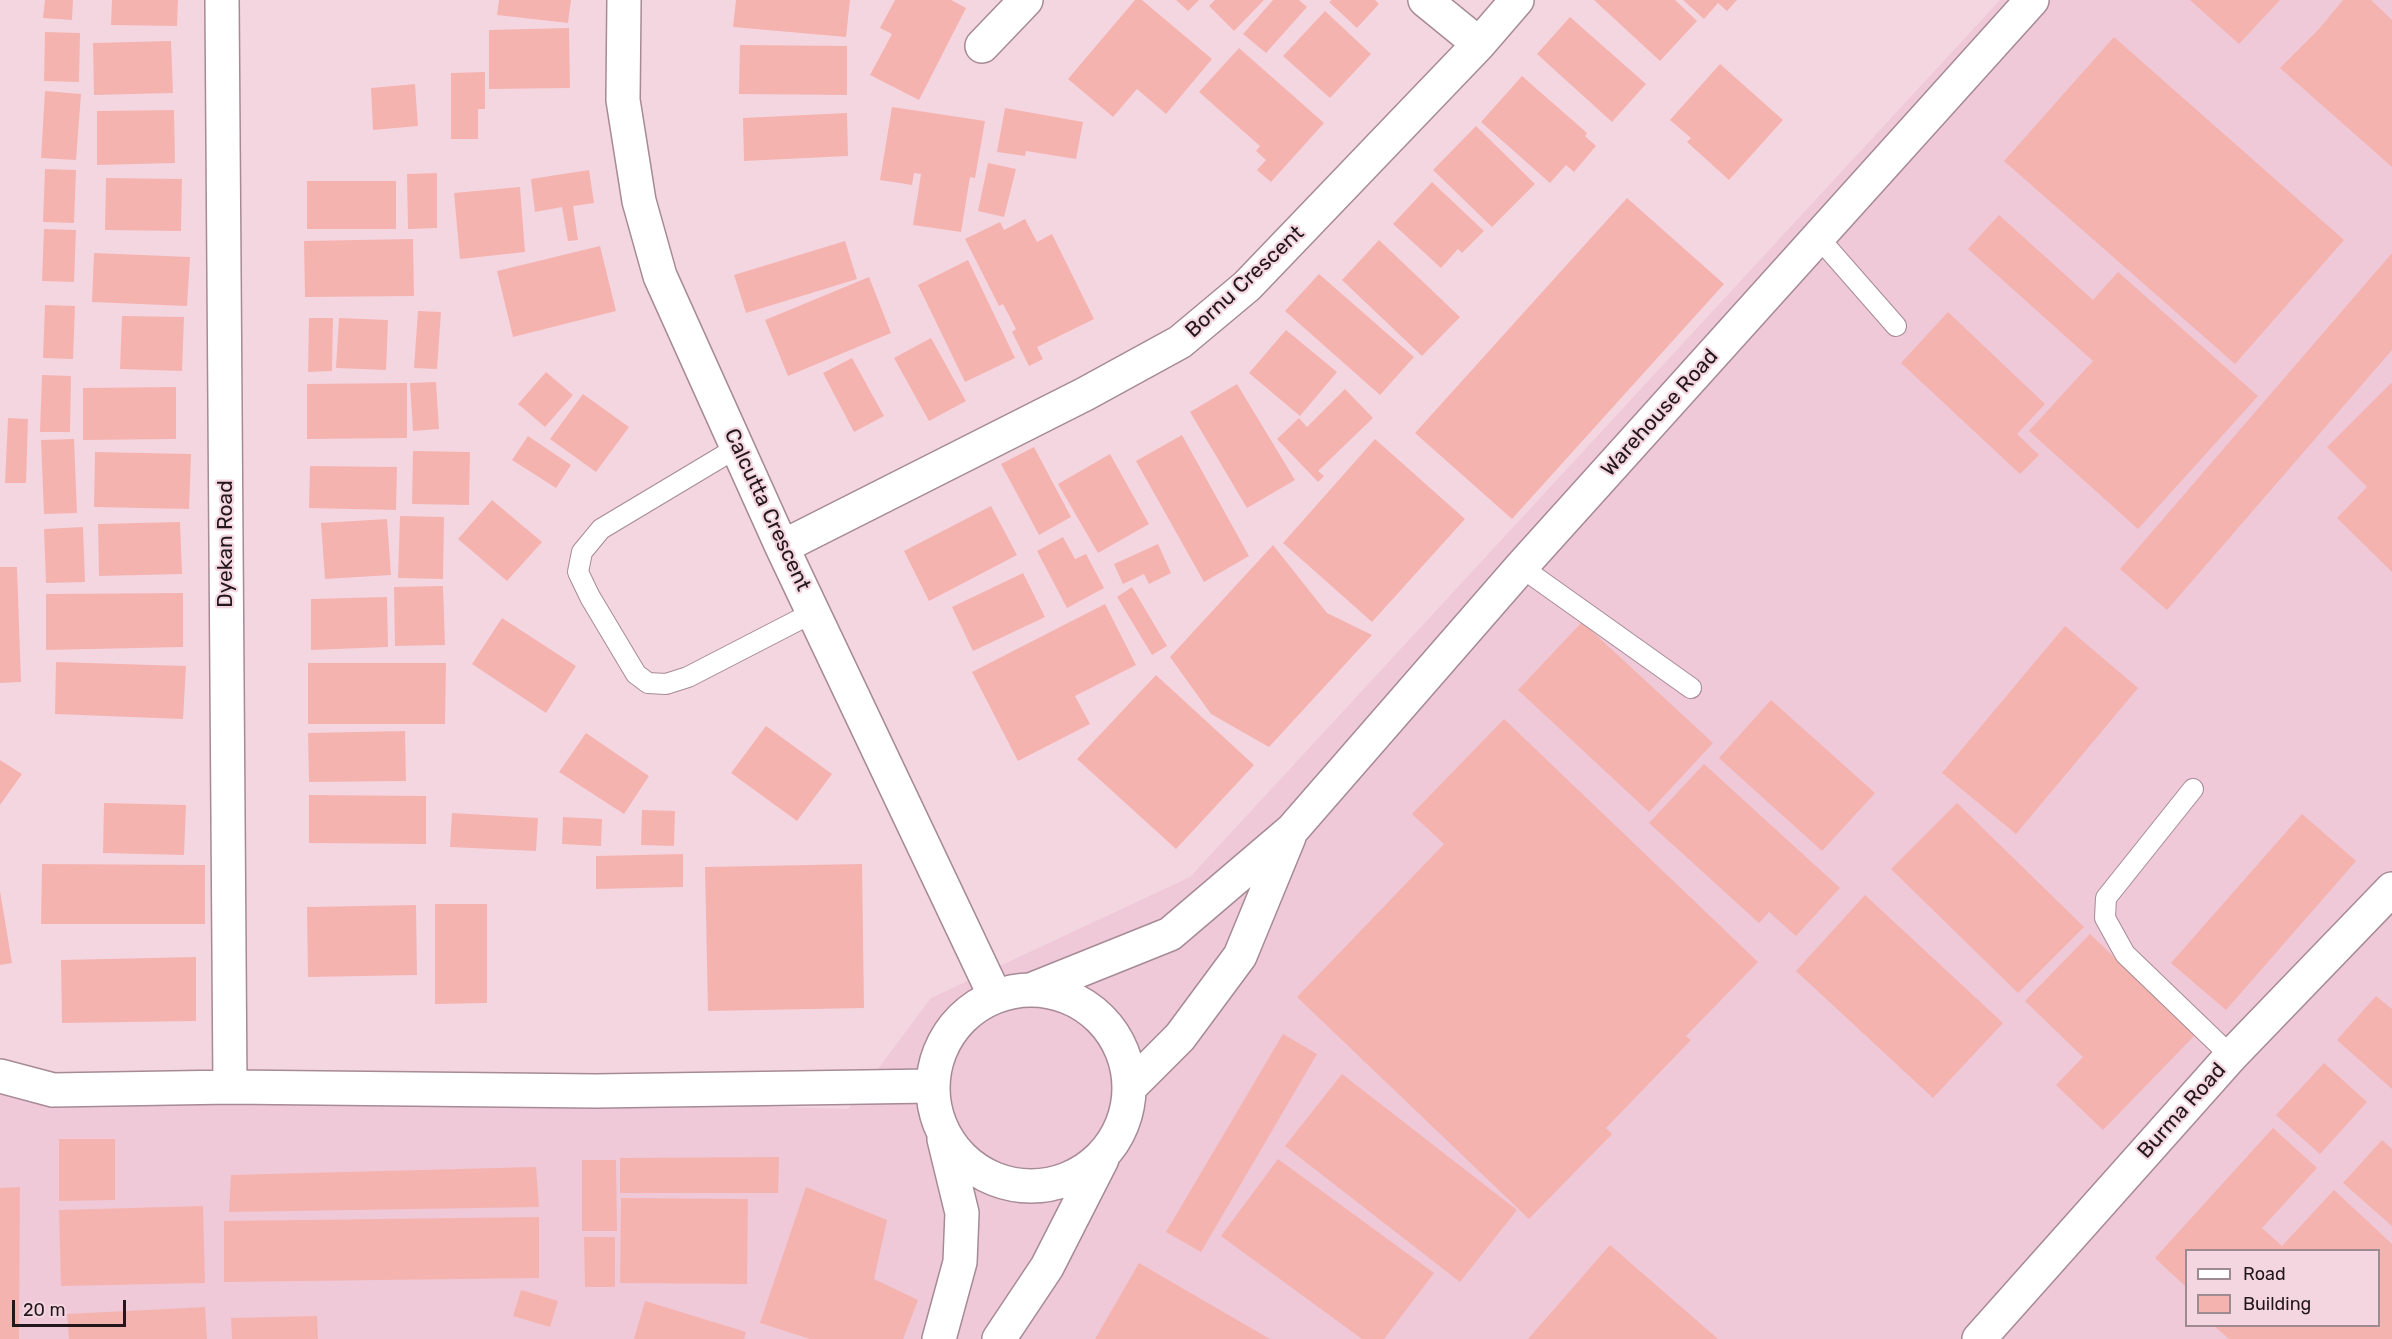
<!DOCTYPE html>
<html>
<head>
<meta charset="utf-8">
<style>
	body { margin:0 }
	#map { position:relative; width:2392px; height:1339px; overflow:hidden; background:#f4d6e1; font-family:Rubik,sans-serif }
	canvas { display:block }
	.legend { position:absolute; left:2185px; top:1249px; width:195px; height:78px; box-sizing:border-box; background:#f4d6e1; border:2px solid #a08a92; margin:0; padding:8px 10px; list-style:none; font-size:18px; color:#22171b }
	.legend li { display:flex; align-items:center; gap:12px; height:30px }
	.legend b { width:30px; border:2px solid #a08a92 }
	.scale { position:absolute; left:12px; top:1300px; width:114px; height:27px; box-sizing:border-box; border:3px solid #22171b; border-top:0; padding-left:8px; font-size:18px; line-height:21px; white-space:nowrap; color:#22171b; -webkit-text-stroke:4px #f4d6e1; paint-order:stroke }
</style>
</head>
<body>
<div id="map">
<canvas width="2392" height="1339"></canvas>
<ul class="legend">
<li><b style="height:8px;background:#fff"></b>Road</li>
<li><b style="height:16px;background:#f5b3b0"></b>Building</li>
</ul>
<div class="scale">20 m</div>
</div>
<script>
const context = document.querySelector('canvas').getContext('2d');
context.lineJoin = 'round';
function fill(path, color) {
  context.fillStyle = color;
  context.fill(path, 'evenodd');
}
function shape(rows) {
  const path = new Path2D();
  for (const r of rows) {
    if (r.length === 3) {
      path.moveTo(r[0] + r[2], r[1]);
      path.arc(r[0], r[1], r[2], 0, 2 * Math.PI);
      continue;
    }
    path.moveTo(r[0], r[1]);
    for (let i = 2; i < r.length; i += 2) path.lineTo(r[i], r[i + 1]);
  }
  return path;
}
function strokePath(path, color, width, dash) {
  context.strokeStyle = color;
  context.lineWidth = width;
  context.lineCap = dash ? 'butt' : 'round';
  context.setLineDash(dash || []);
  context.stroke(path);
}
function label(font, color, halo, rows, align = 'center') {
  context.font = font + ' Rubik,sans-serif';
  context.lineWidth = 4.5;
  context.setLineDash([]);
  context.textBaseline = 'middle';
  context.strokeStyle = halo;
  context.fillStyle = color;
  for (const [text, x, y, turn = 0] of rows) {
    context.save();
    context.translate(x, y);
    context.rotate((+turn || 0) * Math.PI / 180);
    context.textAlign = isNaN(turn) ? turn : align;
    if (halo) context.strokeText(text, 0, 0);
    context.fillText(text, 0, 0);
    context.restore();
  }
}
const built = shape([
	[2000,0,2392,0,2392,1339,0,1339,0,1082,848,1109,931,998,1190,877],
	[2186,1250,2378,1250,2378,1326,2186,1326]
]);
const building = shape([
	[45,0,73,0,72,20,43,18],
	[112,0,178,0,177,26,111,25],
	[499,0,571,0,568,23,497,15],
	[736,0,850,0,846,37,733,27],
	[895,0,951,0,966,8,919,100,870,75,892,34,880,28],
	[1135,0,1142,0,1212,59,1166,114,1137,89,1113,117,1068,79],
	[1176,0,1199,0,1188,11],
	[1215,0,1264,0,1234,31,1209,6],
	[1273,0,1299,0,1307,7,1266,53,1243,34],
	[1332,0,1375,0,1379,4,1357,28,1329,2],
	[1594,0,1675,0,1697,21,1660,61],
	[1683,0,1737,0,1727,11,1718,3,1704,19],
	[2190,0,2280,0,2239,44],
	[2343,0,2371,0,2392,20,2392,167,2280,68,2319,29],
	[1325,11,1371,54,1330,98,1283,56],
	[1570,17,1646,84,1612,122,1537,54],
	[569,28,570,88,489,89,489,30],
	[45,32,80,33,79,82,44,81],
	[2114,37,2344,240,2235,364,2004,161],
	[171,41,173,93,94,95,93,43],
	[740,45,847,46,847,95,739,94],
	[1239,48,1324,123,1271,182,1257,170,1266,160,1256,151,1260,146,1199,92],
	[1720,64,1783,120,1729,180,1687,142,1691,138,1670,120],
	[485,72,485,109,478,109,478,139,451,139,451,73],
	[1522,76,1587,133,1585,136,1596,146,1574,172,1566,165,1550,183,1481,122],
	[415,84,418,126,373,130,371,88],
	[45,91,81,94,76,160,41,158],
	[892,107,985,121,975,178,970,177,961,232,913,225,921,174,914,173,912,185,880,180],
	[1005,108,1083,122,1076,159,1026,151,1025,156,997,152],
	[174,110,175,163,97,165,97,111],
	[847,113,848,156,744,161,743,118],
	[1476,126,1535,184,1492,227,1433,170],
	[988,163,1016,169,1004,217,978,211],
	[45,169,76,170,74,223,43,222],
	[589,170,594,203,573,206,578,240,568,241,562,207,535,212,531,179],
	[437,173,437,228,408,229,407,174],
	[106,178,182,179,181,231,105,230],
	[307,181,396,181,396,229,307,229],
	[1432,182,1484,231,1462,253,1458,249,1441,268,1393,224],
	[520,187,525,252,460,259,454,193],
	[1627,198,1724,284,1512,519,1415,433],
	[1999,215,2093,300,2118,272,2258,396,2138,529,2029,431,2093,361,1968,249],
	[1025,219,1037,242,1052,234,1094,319,1037,347,1043,359,1029,366,1012,332,1016,329,1003,304,999,306,965,239,1000,222,1004,230],
	[44,229,76,230,74,282,42,281],
	[413,239,414,296,305,297,304,241],
	[1379,240,1460,317,1422,356,1342,280],
	[845,241,857,279,746,313,734,275],
	[600,246,616,311,513,337,497,271],
	[94,253,190,257,187,306,92,302],
	[2392,253,2392,350,2167,610,2120,569],
	[968,260,1015,358,965,382,918,285],
	[1319,274,1414,357,1380,395,1285,311],
	[869,277,891,333,788,376,765,320],
	[45,305,75,306,73,359,43,358],
	[418,311,441,312,437,369,414,368],
	[1948,312,2045,404,2017,434,2039,455,2020,474,1901,363],
	[122,316,184,317,182,371,120,369],
	[309,318,333,318,332,371,308,372],
	[339,318,388,320,386,370,336,368],
	[1286,330,1337,372,1300,416,1249,373],
	[931,338,966,401,929,421,894,358],
	[852,358,884,416,854,432,823,373],
	[546,372,573,395,545,427,518,404],
	[42,375,71,376,70,432,40,432],
	[436,382,439,429,413,431,410,383],
	[407,383,407,438,307,439,307,384],
	[2391,383,2392,384,2392,572,2337,518,2367,487,2327,447],
	[1237,384,1295,480,1247,508,1190,412],
	[176,387,176,439,83,440,83,388],
	[1345,389,1373,418,1318,471,1324,476,1318,482,1277,439,1299,418,1307,427],
	[583,394,629,427,596,472,550,439],
	[8,418,28,419,26,483,5,483],
	[1182,435,1249,556,1204,582,1136,461],
	[528,436,571,465,556,488,512,460],
	[74,439,77,513,44,514,41,440],
	[1375,439,1465,519,1372,622,1283,543],
	[1034,447,1071,517,1039,535,1001,464],
	[413,451,470,452,469,505,412,504],
	[95,452,191,454,189,509,94,507],
	[1110,454,1149,524,1098,553,1058,484],
	[310,466,397,467,396,510,309,508],
	[492,500,542,542,507,581,458,539],
	[991,506,1017,555,929,601,904,551],
	[400,516,444,517,443,579,398,578],
	[387,519,391,575,325,579,321,523],
	[180,522,182,574,99,576,98,524],
	[83,527,85,582,46,583,44,529],
	[1063,537,1075,559,1086,554,1104,588,1067,608,1037,551],
	[1158,544,1171,573,1149,584,1144,574,1123,584,1114,564],
	[1273,545,1327,613,1372,635,1269,747,1211,714,1170,657],
	[0,567,17,567,21,682,0,683],
	[1023,573,1045,617,973,651,952,607],
	[443,586,445,645,395,646,394,587],
	[1132,587,1167,646,1152,655,1117,597],
	[183,593,183,647,46,650,46,594],
	[387,597,388,647,311,650,311,599],
	[1105,604,1136,665,1075,696,1090,724,1018,761,972,672],
	[502,618,576,666,546,713,472,664],
	[1582,622,1713,743,1649,812,1518,690],
	[2065,626,2138,688,2016,834,1942,773],
	[56,662,186,666,183,719,55,714],
	[308,663,446,663,445,724,308,724],
	[1156,675,1254,765,1176,849,1077,759],
	[1771,700,1875,793,1822,851,1719,758],
	[1504,719,1758,962,1686,1036,1691,1040,1606,1128,1612,1134,1529,1219,1297,997,1444,844,1412,814],
	[766,726,832,774,797,821,731,773],
	[405,731,406,781,309,782,308,733],
	[586,733,649,776,624,814,559,772],
	[0,760,22,774,0,805],
	[1704,764,1840,888,1796,936,1769,912,1759,923,1649,823],
	[309,795,426,796,426,844,309,843],
	[104,803,186,805,184,855,103,853],
	[1957,803,2084,927,2018,993,1891,869],
	[642,810,675,811,674,846,641,845],
	[452,813,538,818,536,851,450,847],
	[2302,814,2356,861,2226,1010,2171,963],
	[563,817,602,819,601,846,562,844],
	[683,854,683,887,596,889,596,856],
	[42,864,205,865,205,924,41,924],
	[862,864,864,1008,708,1011,705,867],
	[0,891,12,963,0,965],
	[1865,895,2003,1023,1933,1098,1796,971],
	[435,904,487,904,487,1003,435,1004],
	[416,905,417,975,308,977,307,907],
	[2090,934,2195,1035,2103,1130,2056,1085,2083,1057,2025,1001],
	[196,957,196,1021,62,1023,61,960],
	[2376,996,2392,1009,2392,1089,2337,1040],
	[1283,1034,1317,1054,1201,1252,1166,1232],
	[2324,1063,2367,1102,2320,1154,2276,1115],
	[1342,1074,1517,1210,1460,1282,1285,1146],
	[2273,1128,2317,1168,2262,1228,2282,1246,2334,1190,2392,1244,2392,1339,2229,1339,2214,1326,2378,1326,2378,1250,2186,1250,2186,1287,2155,1258],
	[59,1139,115,1139,115,1200,59,1201],
	[2382,1140,2392,1149,2392,1226,2343,1183],
	[779,1157,778,1193,620,1193,620,1158],
	[1278,1159,1434,1273,1384,1339,1362,1339,1221,1236],
	[582,1160,616,1160,617,1231,582,1231],
	[536,1167,539,1207,229,1212,231,1175],
	[20,1187,19,1339,0,1339,0,1188],
	[806,1187,887,1220,874,1279,918,1300,903,1339,810,1339,760,1323],
	[621,1198,748,1199,747,1284,620,1283],
	[203,1206,205,1283,61,1286,59,1210],
	[539,1217,539,1278,224,1282,224,1221],
	[584,1237,615,1237,615,1287,585,1287],
	[1610,1245,1718,1339,1528,1339],
	[1139,1263,1270,1339,1095,1339],
	[521,1290,558,1301,550,1327,513,1316],
	[645,1301,746,1332,744,1339,634,1339],
	[205,1307,207,1339,69,1339,67,1314],
	[317,1316,318,1339,232,1339,231,1318]
]);
const lane = shape([
	[1818,237,1896,326],
	[738,447,601,529,582,552,578,572,590,597,636,674,648,683,666,684,688,677,814,612],
	[1521,567,1691,688],
	[2193,789,2106,898,2105,918,2125,954,2231,1056]
]);
const street = shape([
	[222,0,230,1087],
	[624,0,623,100,639,201,660,276,782,547,995,996],
	[1425,0,1479,44],
	[982,46,1026,0],
	[782,547,1085,394,1180,342,1247,286,1479,44,1517,0],
	[0,1076,53,1090,230,1087,596,1091,932,1086],
	[1979,1339,2231,1056,2392,889]
]);
const secondary = shape([
	[1033,989,1170,934,1292,830,1521,567,2032,0],
	[1031,1088,98],
	[1131,1086,1180,1037,1240,956,1289,837],
	[939,1339,960,1262,962,1213,944,1139],
	[999,1339,1047,1267,1102,1159]
]);
const streetNames = [
	["Bornu Crescent",1245,282,-43],
	["Warehouse Road",1660,413,-48],
	["Calcutta Crescent",767,510,65],
	["Dyekan Road",226,544,-90],
	["Burma Road",2182,1111,-48]
];
fill(built, '#efc9d7');
fill(building, '#f5b3b0');
strokePath(lane, '#a68a95', 22);
strokePath(street, '#a68a95', 36);
strokePath(secondary, '#a68a95', 36);
strokePath(lane, '#fff', 20);
strokePath(street, '#fff', 33);
strokePath(secondary, '#fff', 33);
label('21px', '#22171b', '#f4d6e1', streetNames);
</script>
</body>
</html>
